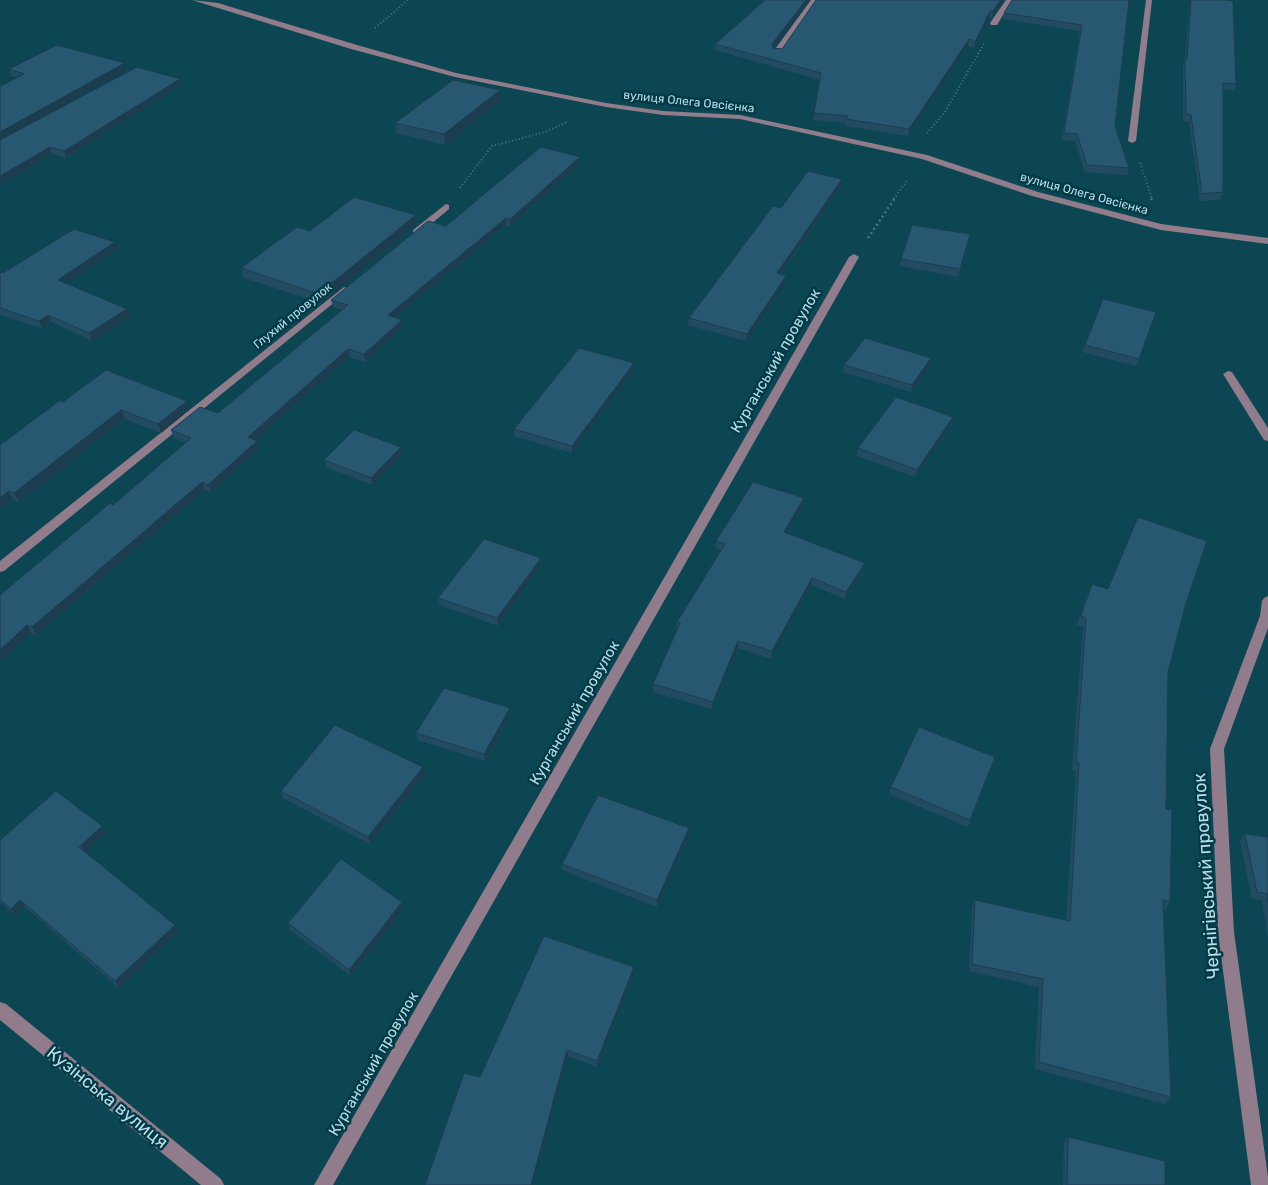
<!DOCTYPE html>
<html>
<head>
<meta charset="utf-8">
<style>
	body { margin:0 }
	canvas { display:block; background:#0c4652 }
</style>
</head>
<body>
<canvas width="1268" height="1185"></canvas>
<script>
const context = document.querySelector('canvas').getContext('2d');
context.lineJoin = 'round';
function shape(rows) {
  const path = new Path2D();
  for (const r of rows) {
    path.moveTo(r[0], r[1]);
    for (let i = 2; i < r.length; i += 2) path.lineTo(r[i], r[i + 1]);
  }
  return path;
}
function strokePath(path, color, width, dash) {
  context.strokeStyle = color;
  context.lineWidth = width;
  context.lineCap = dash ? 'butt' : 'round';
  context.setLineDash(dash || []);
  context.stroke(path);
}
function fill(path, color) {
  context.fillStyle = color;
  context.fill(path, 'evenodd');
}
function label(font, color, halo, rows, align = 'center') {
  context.font = font + ' Rubik,sans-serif';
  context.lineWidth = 5;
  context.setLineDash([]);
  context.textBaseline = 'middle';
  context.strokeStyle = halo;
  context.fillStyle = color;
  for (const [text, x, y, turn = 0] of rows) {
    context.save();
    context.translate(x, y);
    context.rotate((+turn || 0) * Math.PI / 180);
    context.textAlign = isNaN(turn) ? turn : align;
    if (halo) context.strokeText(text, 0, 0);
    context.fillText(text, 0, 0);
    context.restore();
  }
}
const pathFar1 = shape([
	[375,28,408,0],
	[927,133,945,112,985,42],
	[1140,163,1152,199],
	[460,188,492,146,545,132,567,122],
	[894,199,908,179]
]);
const path = shape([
	[1151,198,1152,200],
	[868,238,895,198]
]);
const minor = shape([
	[192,0,218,3,357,45,456,73,606,103,663,111,740,115,927,155,1038,192,1161,224,1268,238,1268,244,1161,230,1032,196,922,159,740,119,663,115,606,107,455,77,351,49,192,0],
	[811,0,817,0,780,54,774,54,773,52,811,0],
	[1006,0,1012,0,997,25,991,25,990,23,1006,0],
	[1146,0,1152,0,1136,141,1132,143,1128,141,1146,0],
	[446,204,449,205,449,209,419,234,413,234,413,230,446,204],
	[854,254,859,257,333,1185,314,1185,849,257,854,254],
	[344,287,347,288,347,292,4,571,0,572,0,561,344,287],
	[1228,371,1232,372,1268,428,1268,441,1264,440,1223,374,1228,371],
	[1268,596,1268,628,1224,749,1234,932,1268,1177,1268,1185,1251,1185,1218,932,1210,749,1260,616,1262,601,1264,598,1268,596],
	[0,1002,6,1004,221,1179,224,1185,201,1185,0,1020,0,1002]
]);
const wall = shape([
	[765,0,810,0,773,48,782,49,1004,0,992,17,989,17,974,48,968,46,908,136,845,126,845,123,813,120,820,80,715,50,715,44],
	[1129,0,1115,126,1129,168,1127,175,1085,172,1075,141,1062,140,1080,31,1003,19,1004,13],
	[1190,0,1226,0,1236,84,1234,90,1223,89,1223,192,1220,200,1200,201,1189,122,1183,121,1183,65,1185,59],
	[9,69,127,70,16,77,11,76],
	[180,79,182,85,66,158,0,140],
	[500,90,501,100,445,145,396,133,395,123],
	[580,157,580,164,510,226,506,225,395,318,402,320,404,327,365,362,349,357,255,440,259,449,211,492,205,490,36,635,31,633,0,661,0,595,113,505,186,443,174,438,171,430,218,413,342,310,333,307,331,300,446,226],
	[841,186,781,274,786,283,746,341,688,325,689,318,781,208],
	[416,215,417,225,321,303,244,278,241,268,310,231],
	[968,241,958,277,900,266,901,259],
	[115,242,118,249,66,283,127,309,130,316,92,341,51,322,42,328,0,315,0,272,3,273],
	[1156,312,1136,366,1082,352,1085,345],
	[844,365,930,365,911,392,843,372],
	[634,370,572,453,514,436,514,429],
	[187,401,190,409,161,433,125,419,19,502,13,500,0,510,0,445,63,402],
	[953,417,951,425,915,477,857,456,858,448],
	[403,455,373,485,326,467,324,460],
	[804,498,803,505,787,533,863,570,845,599,811,585,771,659,738,648,712,709,653,692,653,684,677,630,676,630,677,622,721,550,716,548,716,541],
	[541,558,541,565,498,626,440,605,438,598],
	[1108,589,1186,603,1168,672,1166,809,1170,902,1165,910,1163,909,1171,1097,1165,1104,1035,1069,1039,987,969,971,972,908,975,900,1066,921,1076,771,1072,770,1083,627,1077,625,1088,593],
	[510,715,485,761,418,740,416,733],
	[995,757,968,827,889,794,891,787],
	[423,767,425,774,370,844,283,798,281,791],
	[106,833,85,852,179,931,119,988,25,907,16,916,0,902,0,840],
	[1245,834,1268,837,1268,939,1262,900,1252,899,1240,841],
	[689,835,657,907,562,870,562,864],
	[402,902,404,909,351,976,290,930,288,923],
	[634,973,597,1067,568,1056,480,1077],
	[1068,1137,1165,1185,1063,1185,1064,1143]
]);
const shadedWall = shape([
	[806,0,810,0,771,51,772,44],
	[1001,0,1004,0,992,17,993,11],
	[990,11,989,17,974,48,975,42],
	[969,39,968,46,908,136,909,129],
	[125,63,127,70,0,140,0,132],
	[180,79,182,85,66,158,64,151],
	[500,90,501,100,445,145,444,134],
	[50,147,52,154,0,185,0,176],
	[580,157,580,164,510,226,510,219],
	[842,179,841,186,776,280,777,273],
	[416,215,417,225,321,303,318,294],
	[506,218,506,225,390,322,388,315],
	[115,242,118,249,61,287,58,280],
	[786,276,786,283,746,341,747,334],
	[127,309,130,316,92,341,89,333],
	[48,315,51,322,42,328,39,321],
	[402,320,404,327,365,362,364,354],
	[348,349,349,357,250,445,248,437],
	[931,358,930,365,911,392,912,385],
	[634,363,634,370,572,453,572,446],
	[187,401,190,409,161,433,158,424],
	[121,410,125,419,19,502,14,493],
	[953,417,951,425,915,477,917,470],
	[257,441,259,449,211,492,208,485],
	[401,447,403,455,373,485,371,478],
	[202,482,205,490,36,635,32,627],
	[9,491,13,500,0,510,0,498],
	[804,498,803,505,783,539,784,532],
	[541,558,541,565,498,626,497,618],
	[865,563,863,570,845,599,846,592],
	[812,578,811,585,771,659,772,651],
	[27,625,31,633,0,661,0,650],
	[738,641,738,648,712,709,713,702],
	[510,708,510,715,485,761,484,754],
	[423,767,425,774,370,844,368,837],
	[102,826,106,833,83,854,79,847],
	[689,828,689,835,657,907,657,900],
	[20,900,25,907,16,916,11,909],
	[402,902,404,909,351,976,349,970],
	[175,925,179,931,119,988,115,981],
	[634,967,634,973,597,1067,597,1061],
	[567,1050,568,1056,533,1185,531,1185]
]);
const building = shape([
	[765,0,806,0,772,44,773,48,782,49,816,0,1001,0,993,11,990,11,975,42,969,39,909,129,846,119,848,116,814,113,821,73,715,44,765,0],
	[1012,0,1129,0,1115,126,1129,168,1087,165,1077,134,1064,133,1082,25,1004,13,1012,0],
	[1191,0,1226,0,1233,1,1236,84,1223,83,1223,192,1202,194,1191,115,1186,114,1185,59,1187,59,1191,0],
	[57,45,125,63,0,132,0,86,24,74,9,69,57,45],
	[137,67,180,79,64,151,50,147,0,176,0,140,137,67],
	[453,80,500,90,444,134,395,123,453,80],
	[541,147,580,157,510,219,506,218,388,315,402,320,364,354,348,349,248,437,257,441,208,485,202,482,32,627,27,625,0,650,0,595,110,503,113,505,191,438,171,430,200,407,218,413,348,305,331,300,428,221,446,226,541,147],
	[808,171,842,179,777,273,786,276,747,334,689,318,773,206,781,208,808,171],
	[354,197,416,215,318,294,241,268,297,227,310,231,354,197],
	[912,225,970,234,960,269,901,259,912,225],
	[74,229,115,242,58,280,127,309,89,333,48,315,39,321,0,308,0,272,3,273,74,229],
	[1103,299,1156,312,1139,359,1085,345,1103,299],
	[865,338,931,358,912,385,844,365,865,338],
	[579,348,634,363,572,446,514,429,579,348],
	[106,370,187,401,158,424,121,410,14,493,9,491,0,498,0,445,59,401,63,402,106,370],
	[896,397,953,417,917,470,858,448,896,397],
	[354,430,401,447,371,478,324,460,354,430],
	[753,482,804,498,784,532,865,563,846,592,812,578,772,651,738,641,713,702,653,684,680,623,677,622,725,544,716,541,753,482],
	[1138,517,1207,541,1186,603,1168,672,1166,809,1172,810,1170,902,1163,900,1171,1097,1039,1062,1043,979,972,964,975,900,1070,921,1079,763,1076,762,1086,618,1081,616,1092,584,1108,589,1138,517],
	[484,539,541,558,497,618,438,598,484,539],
	[444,688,510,708,484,754,416,733,444,688],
	[335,725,423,767,368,837,281,791,335,725],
	[919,727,995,757,970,820,891,787,919,727],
	[56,791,102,826,79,847,175,925,115,981,20,900,11,909,0,900,0,840,56,791],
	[598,795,689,828,657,900,562,864,598,795],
	[1245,834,1268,837,1268,902,1267,894,1257,892,1245,834],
	[341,859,402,902,349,970,288,923,341,859],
	[544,936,634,967,597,1061,567,1050,531,1185,425,1185,464,1073,480,1077,544,936],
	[1068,1137,1165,1161,1165,1185,1067,1185,1068,1137]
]);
const farStreetnames = [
	["вулиця Олега Овсієнка",689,102,6],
	["вулиця Олега Овсієнка",1084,194,15],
	["Глухий провулок",293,316,-39]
];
const streetNames = [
	["Курганський провулок",776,361,-60],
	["Курганський провулок",575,713,-60],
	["Курганський провулок",374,1064,-60]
];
const nearStreetnames = [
	["Чернігівський провулок",1207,876,-94],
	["Кузінська вулиця",107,1098,39]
];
strokePath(pathFar1, '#457782', 2, [1, 2.5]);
strokePath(path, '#457782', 2.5, [2, 3]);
fill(minor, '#917c8b');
fill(wall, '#224b62');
fill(shadedWall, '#1c3d50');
fill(building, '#285772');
strokePath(building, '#1c3d50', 1);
label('12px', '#bcdde6', '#003b47', farStreetnames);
label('15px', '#bcdde6', '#003b47', streetNames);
label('18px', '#bcdde6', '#003b47', nearStreetnames);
</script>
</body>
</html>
